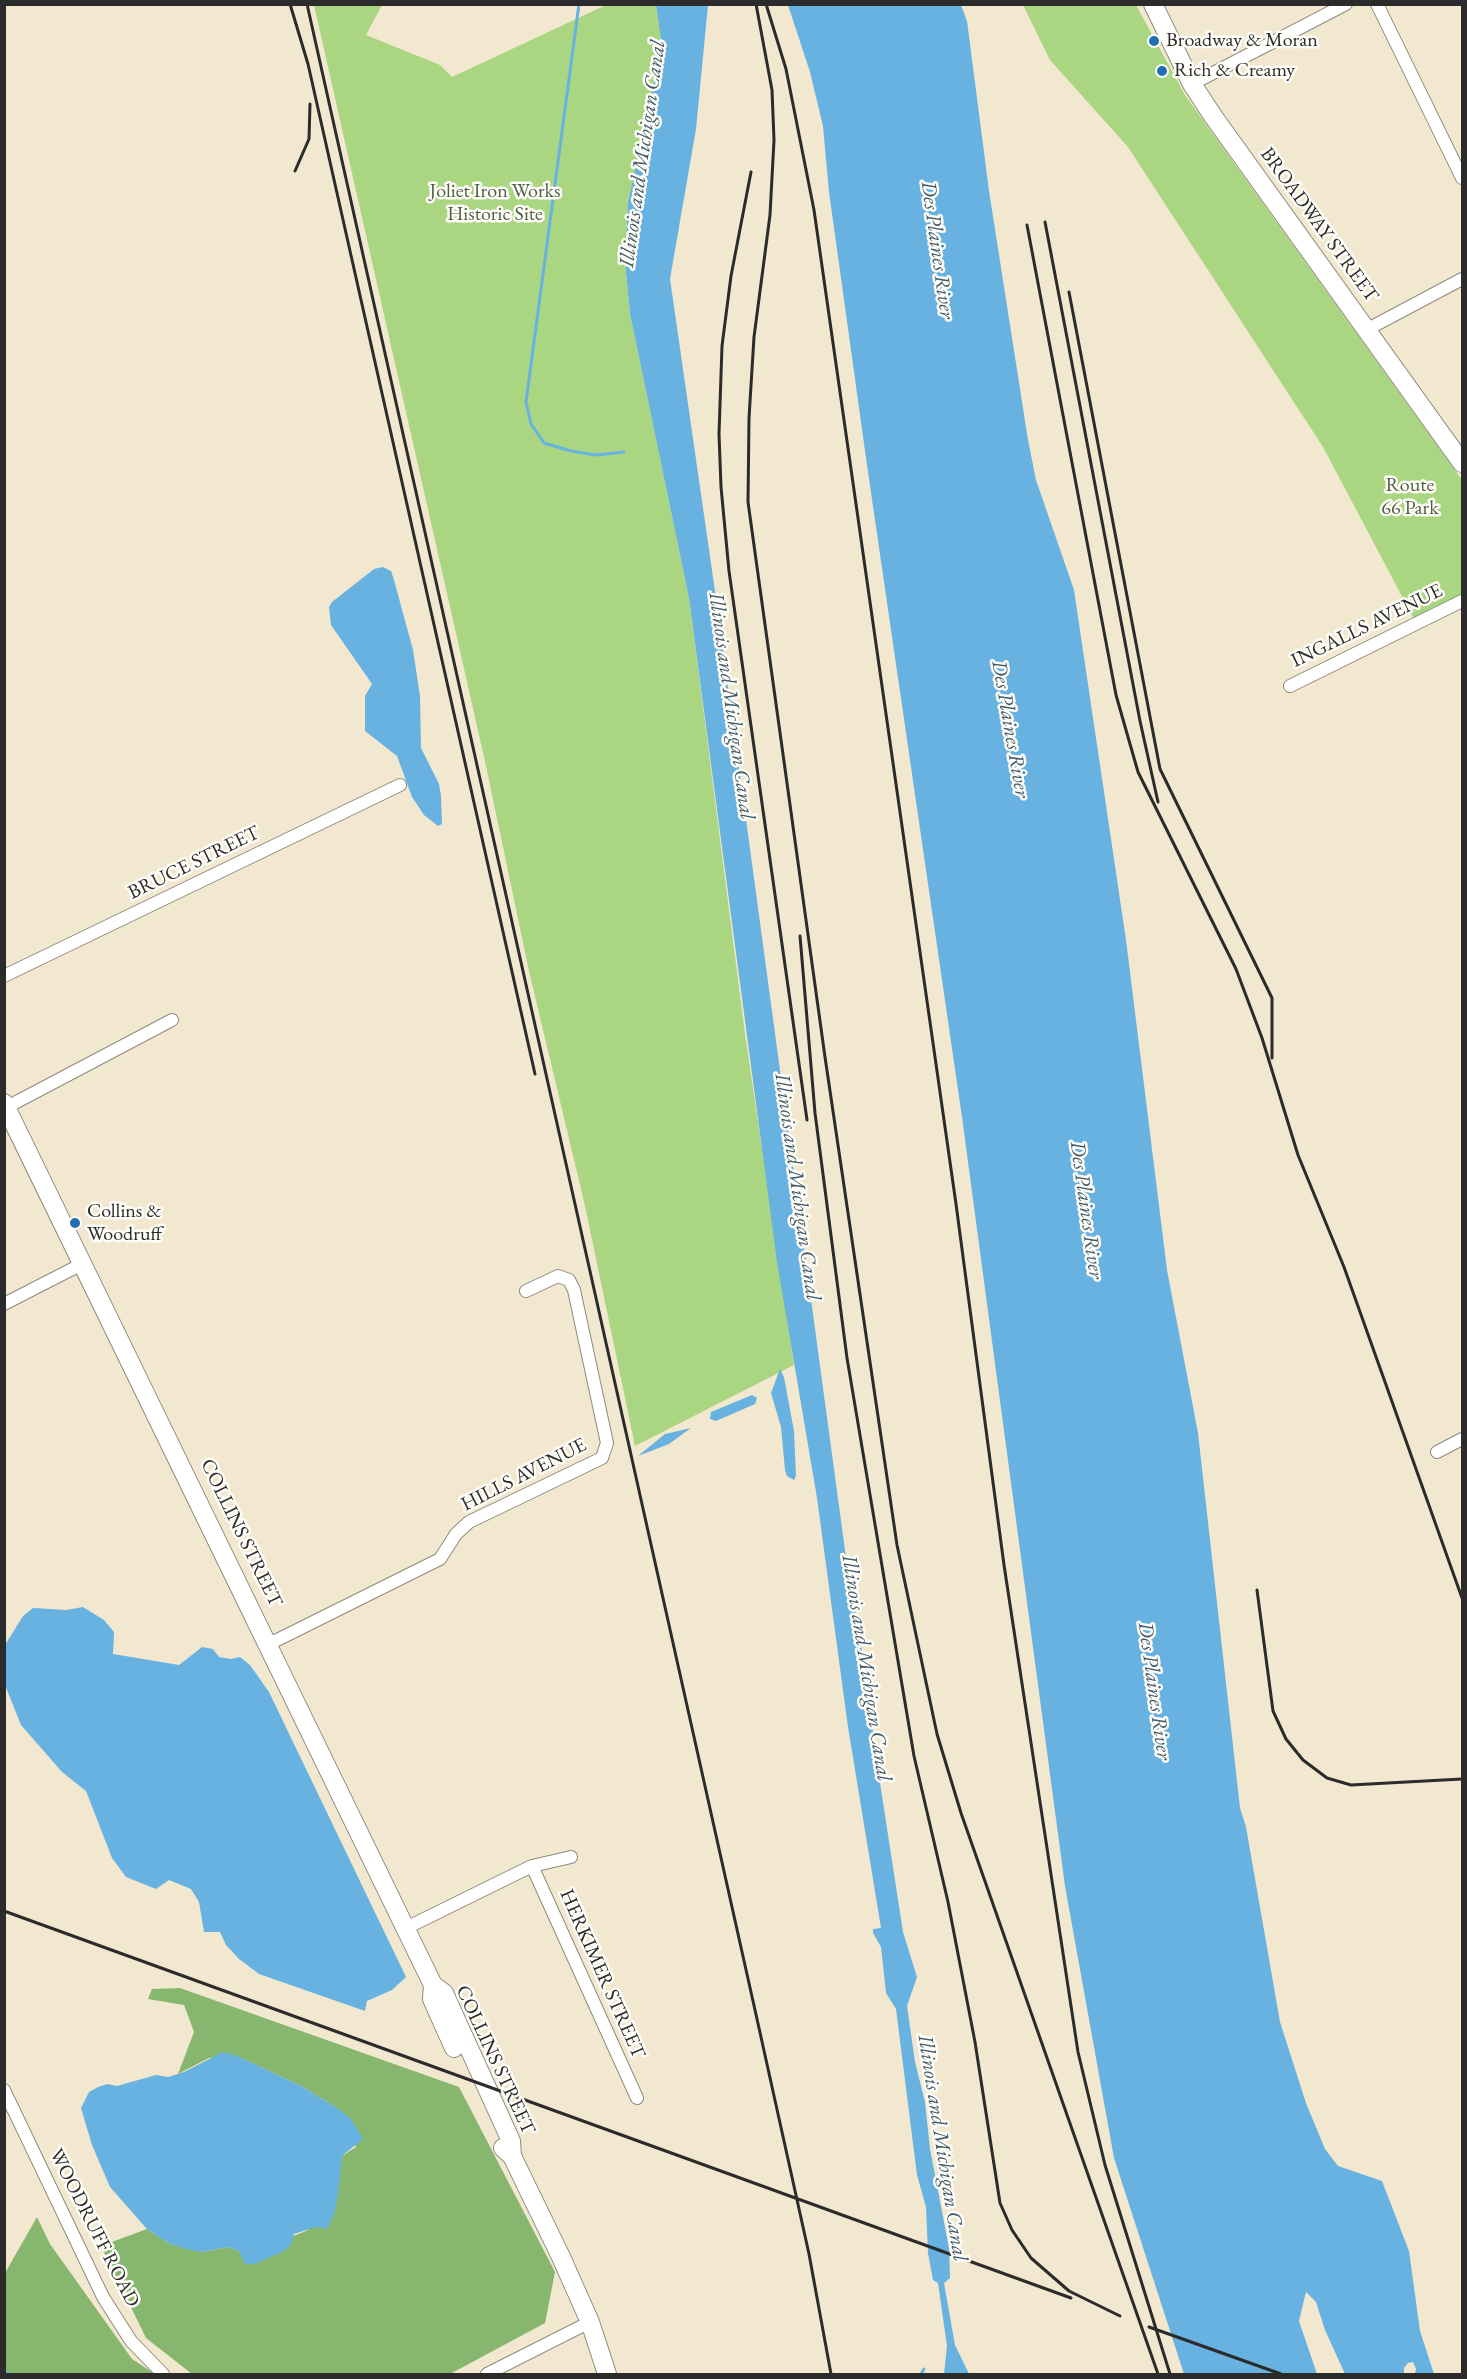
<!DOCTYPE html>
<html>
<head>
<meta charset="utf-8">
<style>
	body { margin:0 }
	#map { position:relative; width:1467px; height:2379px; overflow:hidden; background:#f2e8cf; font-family:"EB Garamond",serif }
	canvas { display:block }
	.frame { position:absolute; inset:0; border:6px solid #2b2b2b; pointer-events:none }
</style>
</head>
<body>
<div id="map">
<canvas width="1467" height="2379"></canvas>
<div class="frame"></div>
</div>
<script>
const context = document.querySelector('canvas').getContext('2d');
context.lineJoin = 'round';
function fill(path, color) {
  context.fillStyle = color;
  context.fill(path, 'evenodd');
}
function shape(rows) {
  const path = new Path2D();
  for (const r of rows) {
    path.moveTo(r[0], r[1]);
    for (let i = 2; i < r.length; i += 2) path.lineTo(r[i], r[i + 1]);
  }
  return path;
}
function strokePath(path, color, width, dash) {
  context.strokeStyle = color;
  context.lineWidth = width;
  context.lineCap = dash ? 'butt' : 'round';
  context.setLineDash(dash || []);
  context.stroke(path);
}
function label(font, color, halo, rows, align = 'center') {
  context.font = font + ' "EB Garamond",serif';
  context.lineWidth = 5;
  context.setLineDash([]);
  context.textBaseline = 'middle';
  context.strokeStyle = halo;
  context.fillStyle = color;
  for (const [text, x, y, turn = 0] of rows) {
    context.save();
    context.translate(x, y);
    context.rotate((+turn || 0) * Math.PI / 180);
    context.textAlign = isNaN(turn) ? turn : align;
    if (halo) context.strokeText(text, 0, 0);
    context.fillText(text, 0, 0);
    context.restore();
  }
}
const green = shape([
	[314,5,382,5,366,35,440,65,452,77,606,5,656,5,662,47,628,202,625,262,630,314,689,598,745,1034,794,1365,635,1446,585,1206,529,971,486,766],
	[1023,5,1136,5,1185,95,1462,480,1462,594,1414,619,1323,447,1128,147,1050,60]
]);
const forest = shape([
	[180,1988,459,2087,555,2272,545,2323,450,2374,192,2374,146,2338,101,2246,147,2229,170,2244,202,2252,227,2247,239,2251,242,2256,306,2231,334,2214,342,2156,356,2147,337,2108,301,2086,237,2056,209,2058,178,2074,194,2032,184,2005,148,1999,152,1989],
	[37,2217,50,2244,132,2359,155,2374,5,2374,5,2273]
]);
const water = shape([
	[656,5,708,5,696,129,670,279,717,605,847,1565,871,1701,874,1744,903,1932,917,1977,907,2006,915,2062,925,2102,930,2149,949,2248,950,2278,944,2283,955,2345,969,2374,944,2374,947,2346,938,2283,933,2280,928,2253,926,2207,917,2175,896,2009,886,1993,881,1947,873,1933,873,1929,881,1928,848,1727,817,1498,777,1262,689,598,630,314,625,262,628,202,662,47],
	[788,5,961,5,967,21,989,191,1028,440,1036,480,1074,590,1126,940,1167,1270,1198,1433,1240,1808,1246,1827,1280,2022,1306,2103,1325,2149,1338,2166,1382,2181,1409,2251,1420,2331,1434,2374,1415,2374,1416,2369,1413,2362,1408,2363,1404,2368,1404,2374,1345,2374,1325,2330,1316,2302,1306,2292,1299,2321,1317,2374,1184,2374,1114,2158,1065,1886,962,1117,867,465,829,192,823,126,810,72],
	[383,567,391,571,394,580,413,650,420,696,421,748,439,784,441,796,442,824,438,826,424,815,412,797,397,756,365,731,365,696,372,684,331,625,329,607,332,602,374,569],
	[780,1369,784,1377,794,1431,796,1476,794,1480,787,1476,785,1470,781,1427,771,1393],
	[752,1395,757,1398,755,1404,716,1421,710,1419,711,1412],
	[691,1428,669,1444,638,1456,665,1434],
	[83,1607,104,1620,114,1632,113,1654,179,1665,202,1647,213,1649,219,1657,231,1659,240,1657,250,1665,269,1692,406,1977,392,1990,367,2001,365,2011,259,1974,239,1959,226,1945,220,1932,204,1932,199,1902,191,1889,169,1880,156,1889,126,1877,112,1858,86,1791,62,1772,21,1725,5,1685,5,1645,23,1616,33,1608,66,1610],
	[223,2052,237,2056,301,2086,337,2108,351,2119,363,2139,342,2156,338,2195,334,2214,327,2229,316,2227,294,2234,291,2244,284,2251,255,2264,245,2264,239,2251,227,2247,202,2252,186,2249,170,2244,147,2229,110,2187,92,2145,81,2108,89,2092,98,2087,107,2084,117,2086,156,2075,168,2077,184,2072]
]);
const stream = shape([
	[579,4,526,402,531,424,544,443,571,451,596,455,624,452],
	[4,2372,9,2374],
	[921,2374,924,2369]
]);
const street = shape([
	[1377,4,1462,178],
	[1192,84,1346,4],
	[1366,330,1462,279],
	[1290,686,1462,601],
	[4,976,400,785],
	[7,1107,172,1020],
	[4,1304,84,1263],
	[1437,1452,1462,1439],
	[269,1644,440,1559,456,1534,469,1522,602,1458,607,1443,574,1290,569,1280,558,1276,526,1291],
	[532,1866,637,2098],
	[406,1928,532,1866,571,1857],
	[4,2090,103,2297,131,2341,163,2374],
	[487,2374,590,2322]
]);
const primary = shape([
	[1153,4,1192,84,1213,116,1462,463],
	[4,1103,433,1985,444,1993,511,2141,512,2156],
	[433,1985,432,1999,454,2048],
	[503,2148,512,2156,561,2257,590,2322,607,2374]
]);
const rail = shape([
	[290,4,308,64,535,1074],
	[307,4,755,2010,809,2254,831,2374],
	[756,4,772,90,774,140,770,215,754,337,749,418,748,502,825,1057,897,1545,937,1734,961,1813,1158,2374],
	[766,4,786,69,814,210,956,1204,1004,1565,1078,2052,1105,2165,1170,2374],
	[295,171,309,139,310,104],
	[751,172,731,276,722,346,719,434,721,487,729,571,807,1120],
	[1045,222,1140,721,1158,802],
	[1027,225,1116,695,1138,772,1236,969,1262,1038,1298,1155,1344,1267,1462,1598],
	[1069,292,1160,769,1272,998,1272,1058],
	[800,936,815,1113,847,1358,914,1756,948,1902,975,2042,1000,2203,1012,2230,1031,2258,1069,2291,1120,2316],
	[1257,1590,1273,1711,1286,1739,1303,1760,1327,1778,1351,1785,1462,1779],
	[4,1911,1071,2298],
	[1149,2327,1281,2374]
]);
const markers = [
	[1154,41,6,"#1f6fb2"],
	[1162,71,6,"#1f6fb2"],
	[75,1223,6,"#1f6fb2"]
];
const poiNames = [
	["Broadway & Moran",1166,41],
	["Rich & Creamy",1174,71],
	["Collins &",87,1212],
	["Woodruff",87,1235]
];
const parkNames = [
	["Joliet Iron Works",495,192],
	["Historic Site",495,215],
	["Route",1410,486],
	["66 Park",1410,509]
];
const streetNames = [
	["BROADWAY STREET",1319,225,54],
	["INGALLS AVENUE",1367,626,-26],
	["BRUCE STREET",194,863,-26],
	["HILLS AVENUE",524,1475,-27],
	["COLLINS STREET",241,1533,64],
	["HERKIMER STREET",602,1974,66],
	["COLLINS STREET",495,2060,65],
	["WOODRUFF ROAD",94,2228,63]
];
const waterNames = [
	["Illinois and Michigan Canal",643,154,-82],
	["Des Plaines River",937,250,82],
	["Illinois and Michigan Canal",731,706,82],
	["Des Plaines River",1010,729,80],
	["Illinois and Michigan Canal",797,1187,82],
	["Des Plaines River",1086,1210,82],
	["Illinois and Michigan Canal",866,1668,81],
	["Des Plaines River",1154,1691,82],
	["Illinois and Michigan Canal",942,2148,81]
];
fill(green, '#aad581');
fill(forest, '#87b66f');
fill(water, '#67b2e0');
strokePath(stream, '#67b2e0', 3);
strokePath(street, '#8e8a7d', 14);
strokePath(primary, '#8e8a7d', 20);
strokePath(street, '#fff', 12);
strokePath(primary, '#fff', 18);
strokePath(rail, '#2b2b2b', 3);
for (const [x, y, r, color] of markers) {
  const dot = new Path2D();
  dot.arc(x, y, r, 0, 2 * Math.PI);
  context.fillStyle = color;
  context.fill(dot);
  strokePath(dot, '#fdfcf7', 2);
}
label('20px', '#2b2b2b', '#fdfcf7', poiNames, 'left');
label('20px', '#515e45', '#fdfcf7', parkNames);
label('20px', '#2b2b2b', '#fdfcf7', streetNames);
label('italic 21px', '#405a6a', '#fdfcf7', waterNames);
</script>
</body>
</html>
